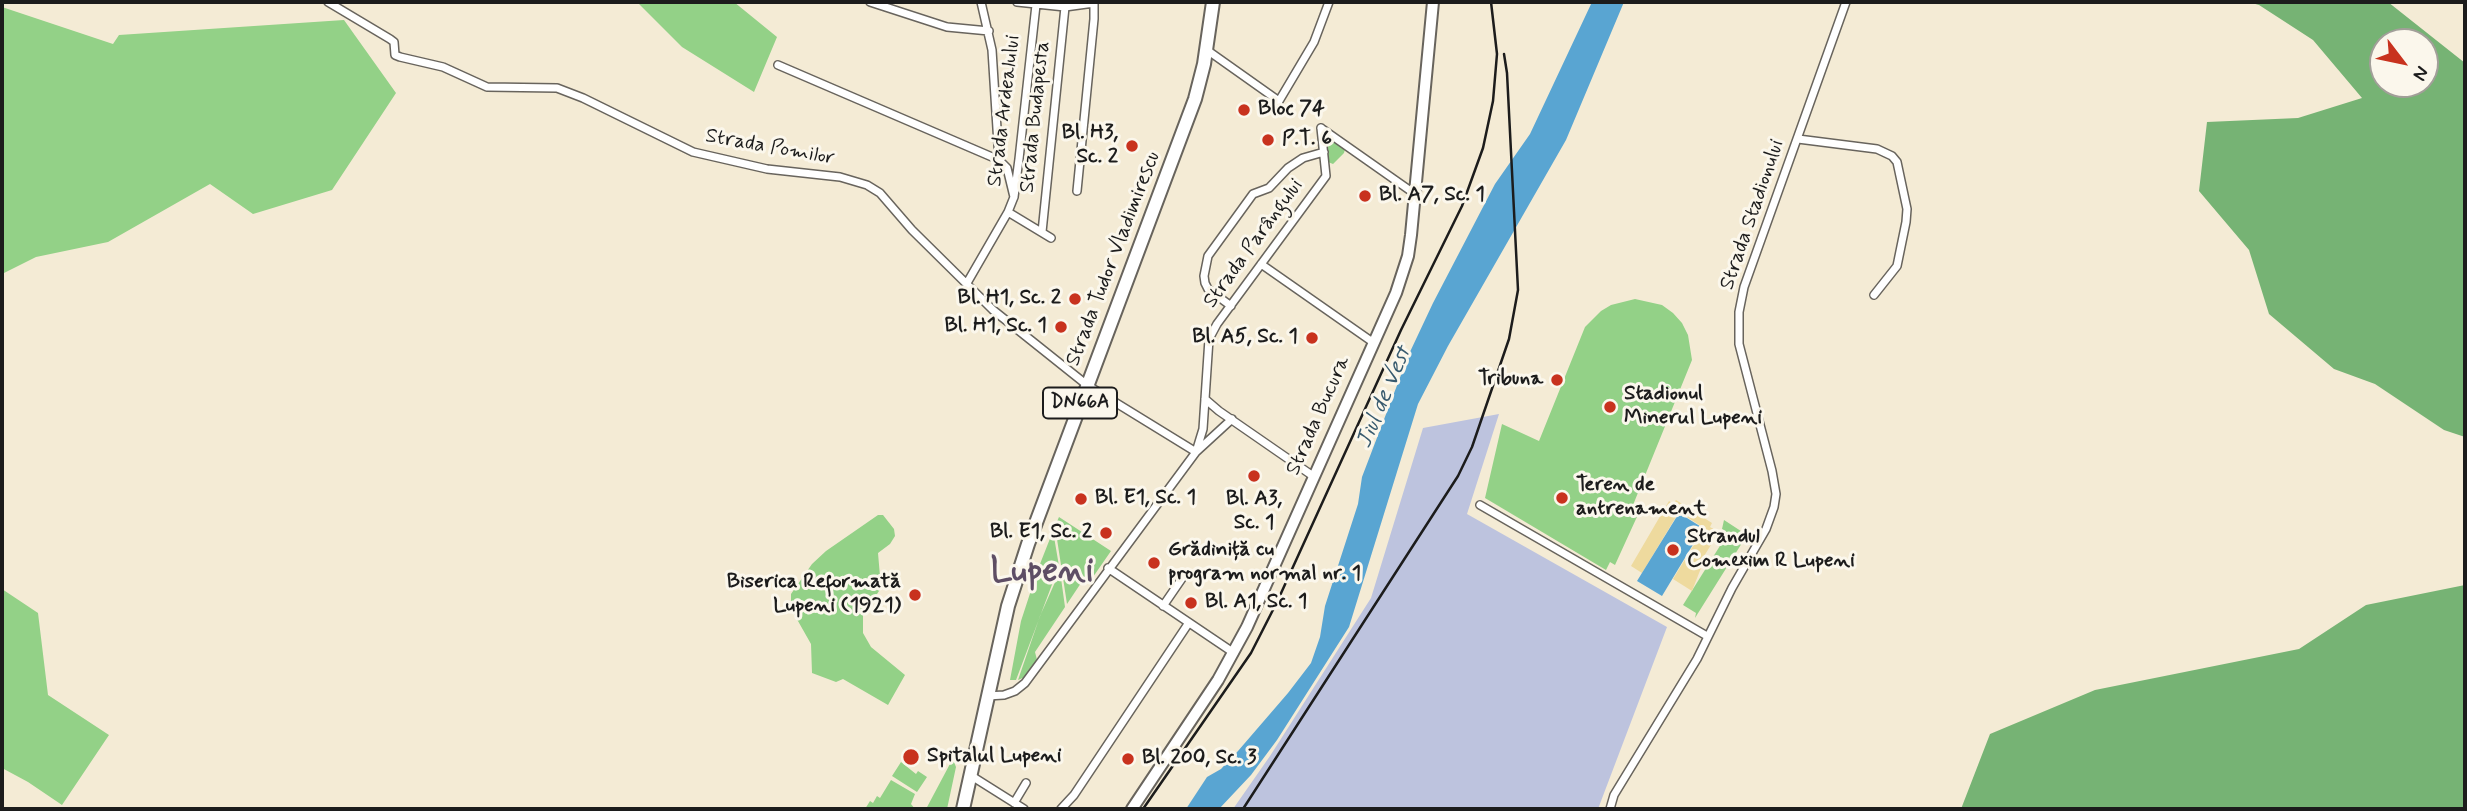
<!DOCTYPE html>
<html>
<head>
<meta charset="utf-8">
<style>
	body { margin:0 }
	#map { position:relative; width:2467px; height:811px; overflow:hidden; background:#f4ebd5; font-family:Mynerve,sans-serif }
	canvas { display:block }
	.frame { position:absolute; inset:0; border:4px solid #1c1c1c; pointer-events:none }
	.north { position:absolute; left:2369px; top:28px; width:70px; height:70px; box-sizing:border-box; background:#fbf7ec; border:2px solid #a29f99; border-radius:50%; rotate:122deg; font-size:19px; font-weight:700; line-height:28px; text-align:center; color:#1c1c1c }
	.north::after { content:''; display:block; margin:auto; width:24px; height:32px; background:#c8321e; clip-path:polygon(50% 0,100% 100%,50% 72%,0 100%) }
</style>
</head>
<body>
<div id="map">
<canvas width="2467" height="811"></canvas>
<div class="frame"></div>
<div class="north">N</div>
</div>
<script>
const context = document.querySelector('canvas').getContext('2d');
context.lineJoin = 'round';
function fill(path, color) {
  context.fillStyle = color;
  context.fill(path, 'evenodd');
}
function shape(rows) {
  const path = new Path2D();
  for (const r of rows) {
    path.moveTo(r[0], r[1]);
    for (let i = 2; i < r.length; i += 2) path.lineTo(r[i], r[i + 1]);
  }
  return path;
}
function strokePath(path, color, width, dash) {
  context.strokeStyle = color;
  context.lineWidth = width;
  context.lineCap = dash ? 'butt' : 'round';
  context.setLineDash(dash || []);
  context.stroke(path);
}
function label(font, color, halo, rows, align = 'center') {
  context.font = font + ' Mynerve,sans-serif';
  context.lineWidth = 6;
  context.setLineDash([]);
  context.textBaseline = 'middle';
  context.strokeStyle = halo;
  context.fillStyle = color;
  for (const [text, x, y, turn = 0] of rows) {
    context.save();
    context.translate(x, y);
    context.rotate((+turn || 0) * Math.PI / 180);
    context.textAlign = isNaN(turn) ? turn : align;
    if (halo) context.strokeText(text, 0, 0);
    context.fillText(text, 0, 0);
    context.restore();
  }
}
const industrial = shape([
	[1499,414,1467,514,1667,627,1598,809,1233,809,1270,756,1371,598,1423,428]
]);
const green = shape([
	[637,2,734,2,777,37,754,92,682,47],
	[2,7,113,44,119,35,344,20,396,93,332,190,253,214,210,184,108,242,36,257,2,274],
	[1327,136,1345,149,1344,153,1333,164,1328,162,1325,139],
	[1635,299,1662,305,1673,313,1682,323,1688,335,1692,360,1633,505,1641,508,1615,565,1610,562,1606,570,1485,498,1502,424,1539,441,1585,327,1601,311,1611,305],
	[878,515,883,515,894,529,895,536,890,544,878,553,881,588,863,615,863,633,871,647,905,675,888,705,843,679,836,682,812,673,811,644,794,614,791,603,791,594,812,564,826,551],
	[1059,517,1111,551,1093,577,1087,574,1067,604,1055,526],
	[1724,520,1747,535,1695,618,1696,613,1683,605,1728,533,1722,529],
	[1053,531,1059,566,1016,680,1010,680,1021,621,1038,569],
	[1060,571,1065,607,1035,652,1037,660,1025,677,1018,680,1040,616],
	[2,589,38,613,48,695,109,735,62,805,28,782,2,768],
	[901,762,916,774,918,771,927,777,917,792,892,776],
	[951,762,954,762,956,767,947,809,926,809],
	[891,780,915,794,911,804,915,809,865,809,870,801,873,803,877,796,880,798]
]);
const forest = shape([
	[2248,2,2388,2,2465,63,2465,437,2444,430,2375,384,2334,369,2269,314,2249,250,2199,191,2207,122,2298,118,2362,98,2313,40,2259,5],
	[2383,42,2425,42,2425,84,2383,84],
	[2465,585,2465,809,1961,809,1990,734,2095,690,2299,649,2366,605]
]);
const sand = shape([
	[1676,500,1712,523,1710,527,1719,532,1701,561,1703,563,1692,591,1673,579,1704,528,1679,512,1642,573,1631,566,1669,501,1673,504]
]);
const water = shape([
	[1592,2,1624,2,1566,140,1448,346,1418,404,1349,627,1277,740,1251,775,1219,809,1186,809,1207,777,1221,769,1238,751,1288,693,1311,663,1320,637,1325,606,1358,504,1362,477,1409,354,1433,303,1495,184,1530,134],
	[1679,513,1703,528,1662,596,1637,581]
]);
const minor = shape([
	[328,2,390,39,394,42,395,55,400,57,443,67,487,87,557,88,583,98,693,152,767,169,840,177,867,185,880,193,912,230,993,310,1087,385,1196,452,1232,419],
	[870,2,947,27,989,31],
	[981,2,992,50,999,160],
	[1017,2,1065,7,1094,3],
	[1036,5,1019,159,1014,197,1008,212,1051,238],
	[1207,50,1279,101,1314,42,1329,2],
	[778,65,999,160,1007,168,1014,197],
	[1321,128,1415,194],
	[1798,139,1877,149,1892,156,1897,162,1907,209,1906,222,1897,266,1874,295],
	[1077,191,1094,19,1094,2],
	[1042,232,1065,7],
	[1261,264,1374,343],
	[967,283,1008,212],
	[1231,306,1208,289,1205,283,1204,276,1208,256,1253,194,1269,188,1288,168,1303,158,1324,152],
	[1205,399,1219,411,1313,476],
	[1480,505,1707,636],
	[1108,568,1234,653],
	[1163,606,1185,574],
	[987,696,1004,695,1015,691,1025,683,1196,452,1203,429,1209,339,1217,324,1326,176,1321,128],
	[970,775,1024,809],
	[1014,803,1026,783],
	[1061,809,1074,795,1188,624],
	[1610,809,1614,795,1697,659,1732,588,1766,529,1774,507,1776,494,1772,471,1739,344,1739,312,1744,287,1846,2]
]);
const secondary = shape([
	[1132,809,1218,680,1247,627,1396,293,1408,256,1411,235,1433,2]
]);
const primary = shape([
	[963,809,1008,606,1028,544,1195,99,1204,64,1213,2]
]);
const rail = shape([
	[1143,809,1251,653,1277,602,1401,330,1462,206,1483,148,1493,101,1497,54,1491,2],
	[1243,809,1458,476,1472,447,1509,339,1518,290,1507,73,1504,54]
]);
const markers = [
	[1244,110,7,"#c8321e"],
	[1268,140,7,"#c8321e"],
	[1132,146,7,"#c8321e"],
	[1365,196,7,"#c8321e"],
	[1075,299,7,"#c8321e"],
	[1061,327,7,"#c8321e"],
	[1312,338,7,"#c8321e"],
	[1557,380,7,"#c8321e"],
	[1610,407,7,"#c8321e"],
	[1254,476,7,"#c8321e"],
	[1562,498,7,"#c8321e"],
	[1081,499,7,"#c8321e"],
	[1106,533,7,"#c8321e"],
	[1673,550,7,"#c8321e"],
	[1154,563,7,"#c8321e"],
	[915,595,7,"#c8321e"],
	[1191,603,7,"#c8321e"],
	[911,757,9,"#c8321e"],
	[1128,759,7,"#c8321e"]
];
const shields = [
	[1080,403,74]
];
const shieldNames = [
	["DN66A",1080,403]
];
const poiNames = [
	["Bloc 74",1258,110],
	["Bl. H3,",1118,134,"right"],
	["Sc. 2",1118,158,"right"],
	["P.T. 6",1282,140],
	["Bl. A7, Sc. 1",1379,196],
	["Bl. H1, Sc. 2",1061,299,"right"],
	["Bl. H1, Sc. 1",1047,327,"right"],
	["Bl. A5, Sc. 1",1298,338,"right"],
	["Tribuna",1543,380,"right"],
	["Stadionul",1624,395],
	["Minerul Lupeni",1624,419],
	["Teren de",1576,486],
	["antrenament",1576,510],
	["Bl. E1, Sc. 1",1095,499],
	["Bl. A3,",1254,500,"center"],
	["Sc. 1",1254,524,"center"],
	["Bl. E1, Sc. 2",1092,533,"right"],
	["Strandul",1687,538],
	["Comexim R Lupeni",1687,562],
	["Grădiniță cu",1168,551],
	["program normal nr. 1",1168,575],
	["Biserica Reformată",901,583,"right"],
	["Lupeni (1921)",901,607,"right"],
	["Bl. A1, Sc. 1",1205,603],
	["Spitalul Lupeni",927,757],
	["Bl. 200, Sc. 3",1142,759]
];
const streetNames = [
	["Strada Ardealului",1005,111,-83],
	["Strada Budapesta",1036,117,-84],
	["Strada Pomilor",770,148,10],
	["Strada Stadionului",1753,215,-71],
	["Strada Parângului",1254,244,-54],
	["Strada Tudor Vladimirescu",1114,259,-69],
	["Strada Bucura",1319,416,-66]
];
const waterNames = [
	["Jiul de Vest",1385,398,-67]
];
const townNames = [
	["Lupeni",1042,574]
];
fill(industrial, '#bdc3de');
fill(green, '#93d187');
fill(forest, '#76b374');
fill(sand, '#eeda9e');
fill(water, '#59a5d2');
strokePath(minor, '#68645d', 10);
strokePath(secondary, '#68645d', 14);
strokePath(primary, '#68645d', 16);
strokePath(minor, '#fff', 7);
strokePath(secondary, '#fff', 10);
strokePath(primary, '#fff', 12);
strokePath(rail, '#1c1c1c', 2.5);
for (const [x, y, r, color] of markers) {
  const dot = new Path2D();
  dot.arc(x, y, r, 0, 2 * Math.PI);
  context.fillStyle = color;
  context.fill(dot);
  strokePath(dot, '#fbf7ec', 2.5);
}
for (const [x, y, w] of shields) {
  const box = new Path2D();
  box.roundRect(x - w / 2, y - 15.5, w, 31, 5);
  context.fillStyle = '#fbf7ec';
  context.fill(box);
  strokePath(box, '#1c1c1c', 2);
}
label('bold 19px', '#1c1c1c', null, shieldNames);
label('bold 21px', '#1c1c1c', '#fbf7ec', poiNames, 'left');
label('21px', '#1c1c1c', '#fbf7ec', streetNames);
label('italic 23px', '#375a6e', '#fbf7ec', waterNames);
label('bold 35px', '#5e4e65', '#fbf7ec', townNames);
</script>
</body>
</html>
